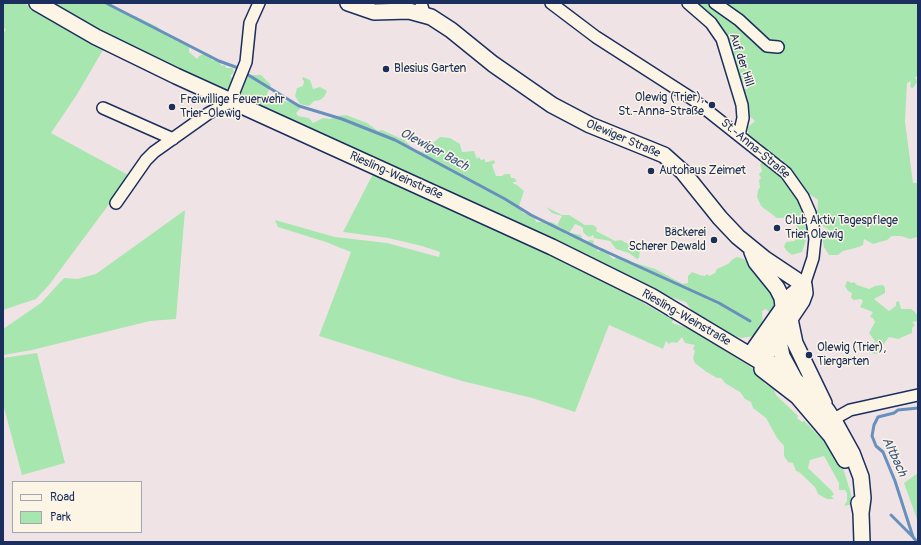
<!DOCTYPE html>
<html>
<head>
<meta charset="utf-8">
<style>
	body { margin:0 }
	#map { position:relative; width:921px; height:545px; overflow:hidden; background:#f0e3e6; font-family:Pangolin,sans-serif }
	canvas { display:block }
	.frame { position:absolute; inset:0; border:4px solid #1b2f5e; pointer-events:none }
	.legend { position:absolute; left:12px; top:481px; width:130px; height:52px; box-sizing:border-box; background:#fcf5e5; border:1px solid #a2a6af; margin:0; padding:5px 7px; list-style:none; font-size:12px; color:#1b2f5e }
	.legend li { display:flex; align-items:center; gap:8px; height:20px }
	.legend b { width:20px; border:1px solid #a2a6af }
</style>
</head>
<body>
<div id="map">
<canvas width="921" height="545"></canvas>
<div class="frame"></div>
<ul class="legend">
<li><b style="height:5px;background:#fcf5e5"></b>Road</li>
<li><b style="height:11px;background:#a7e7af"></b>Park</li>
</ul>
</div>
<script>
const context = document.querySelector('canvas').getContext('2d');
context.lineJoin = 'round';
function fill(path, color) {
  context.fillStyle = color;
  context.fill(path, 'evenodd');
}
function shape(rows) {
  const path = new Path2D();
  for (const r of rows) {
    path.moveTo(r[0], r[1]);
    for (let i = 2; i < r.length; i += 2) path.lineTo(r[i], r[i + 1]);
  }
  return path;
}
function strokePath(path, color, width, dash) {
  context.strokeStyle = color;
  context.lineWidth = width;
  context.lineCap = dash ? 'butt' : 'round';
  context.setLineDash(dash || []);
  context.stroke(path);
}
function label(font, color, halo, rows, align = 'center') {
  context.font = font + ' Pangolin,sans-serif';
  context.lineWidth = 3;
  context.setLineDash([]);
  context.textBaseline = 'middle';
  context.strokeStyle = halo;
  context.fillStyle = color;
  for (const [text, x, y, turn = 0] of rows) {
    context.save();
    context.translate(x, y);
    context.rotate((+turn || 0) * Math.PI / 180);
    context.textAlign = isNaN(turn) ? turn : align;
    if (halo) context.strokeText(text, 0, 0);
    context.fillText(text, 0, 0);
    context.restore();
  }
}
const green = shape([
	[3,3,24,3,103,50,76,96,51,133,130,176,49,285,36,299,3,310,3,33,6,30,3,27],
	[41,3,105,3,106,5,115,6,130,16,135,16,156,26,169,36,171,37,172,39,176,38,177,42,182,41,189,45,189,52,197,59,199,56,206,53,211,55,212,61,216,59,222,66,225,65,226,68,233,68,234,72,230,76,237,83,246,75,261,75,271,85,267,94,269,97,275,100,297,103,300,109,296,113,298,116,309,118,313,123,323,118,331,119,336,116,346,115,367,123,378,131,382,130,404,140,414,149,422,152,440,137,450,138,460,144,462,152,474,151,477,159,479,157,481,160,485,159,485,162,488,162,494,160,495,163,492,165,496,176,502,176,505,174,510,174,511,178,514,178,517,181,512,183,517,185,524,191,519,206,523,213,534,216,536,222,541,222,544,219,546,225,551,222,554,223,560,228,559,231,563,231,567,235,572,233,581,235,583,242,591,240,594,241,593,245,596,246,598,252,602,248,608,251,608,254,613,259,619,257,627,259,632,262,655,269,683,284,688,283,688,276,692,272,700,275,705,276,707,274,709,276,715,273,717,269,728,264,733,259,737,257,744,259,765,277,775,299,774,306,769,312,766,309,762,311,763,326,755,336,741,338,724,332,692,311,686,302,663,295,409,173,262,110,260,106,247,106,213,83,175,69,166,63,154,61],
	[695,3,918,3,918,76,915,77,917,82,913,88,910,87,911,81,907,83,905,121,913,183,918,183,917,237,910,239,901,236,892,236,887,240,873,244,864,239,863,245,859,247,843,251,838,255,829,255,824,247,822,237,825,233,832,232,823,226,819,220,817,216,818,200,808,193,799,179,795,178,785,169,785,165,782,159,777,160,766,152,761,143,751,140,748,137,748,127,755,121,748,115,743,89,748,89,747,86,742,82,738,81,728,47,730,45],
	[303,77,310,80,313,89,320,87,327,91,324,97,320,100,314,101,309,106,300,104,295,96,297,88,303,86,304,81,302,79],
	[765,161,785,178,786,184,794,190,793,194,801,199,805,217,801,221,809,231,805,235,806,240,802,252,792,255,787,251,784,247,786,242,795,241,797,224,796,219,790,214,783,218,777,218,761,206,757,197,758,190,760,187,759,180,761,178,759,174,762,171,760,164],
	[374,172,588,271,673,320,672,323,688,328,748,365,758,373,765,384,774,389,776,395,798,416,797,418,802,422,804,421,831,448,843,468,851,494,852,503,849,505,844,506,847,501,847,493,845,490,839,490,839,483,824,456,810,460,808,468,832,491,834,495,831,496,834,499,827,499,818,494,815,487,799,472,796,471,793,463,788,462,784,456,784,446,777,438,766,418,753,408,751,402,745,399,740,392,725,383,721,378,717,378,705,371,695,363,693,358,695,351,693,349,695,345,685,343,682,337,677,343,672,342,669,344,666,341,663,349,609,325,575,412,532,398,462,381,319,336,351,252,326,242,278,227,275,220,335,237,387,243,439,257,440,252,422,246,388,238,343,232],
	[546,207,562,215,569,215,585,225,593,225,597,228,596,231,615,241,621,240,626,243,636,245,640,251,639,258,637,259,629,253,616,249,610,241,594,238,593,235,590,237,587,236,583,232,583,228,580,226,575,224,570,232,565,231,557,225,562,216,552,213],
	[185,210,176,319,150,321,32,350,3,355,3,329,41,303,64,278,77,279,96,274],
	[847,281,852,283,854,282,857,285,869,289,875,286,883,285,885,288,885,293,874,299,889,311,896,306,896,302,899,301,901,309,911,309,914,311,918,316,918,321,912,322,915,325,912,328,912,333,898,339,889,337,883,345,878,347,880,351,876,354,872,353,870,348,875,341,869,333,875,322,873,318,870,317,873,312,860,307,863,301,861,299,854,300,851,298,852,293,848,291,845,286],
	[37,353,65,463,22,475,3,404,3,358],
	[918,473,918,522,904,483]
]);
const stream = shape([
	[106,3,219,61,241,69],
	[245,73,299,106,342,119,395,140,505,199,531,215,598,248,719,303,750,321],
	[891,515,912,536],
	[917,542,913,537,895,481,883,452,876,446,872,436,874,425,878,417,894,413,898,410,918,408]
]);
const street = shape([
	[421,3,424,13],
	[551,3,596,37,694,100,786,173,803,197,810,213,813,226,815,239,813,258,804,285],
	[688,3,711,23,722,39,742,105,743,118,739,135],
	[715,3,739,20,767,46,778,47],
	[103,108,173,139],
	[116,203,146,160,154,152,209,113,230,102,246,62,250,23,259,3],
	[831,426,834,419,850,410,918,395]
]);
const secondary = shape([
	[37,3,96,37,176,76,552,247,651,296,761,362,767,361,795,380,812,396,827,410,836,424,852,453,861,477,863,498,861,513],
	[348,3,374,12,409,11,431,17,451,30,493,64,552,105,590,125,664,155,683,172,720,218,738,237,765,259,804,285],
	[752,252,756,262,777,288,782,298,783,307],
	[790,319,795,343,824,403],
	[781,334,780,346,782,356,794,378],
	[750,355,792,295,804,285],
	[761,362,802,301,805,293,804,285],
	[762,369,797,396,831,436,845,460],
	[859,503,861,513,862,542]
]);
const markers = [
	[386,69,4,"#1b2f5e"],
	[712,105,4,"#1b2f5e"],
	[172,107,4,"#1b2f5e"],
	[651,171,4,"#1b2f5e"],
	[777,228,4,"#1b2f5e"],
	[714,240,4,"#1b2f5e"],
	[809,355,4,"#1b2f5e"]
];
const streetNames = [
	["Auf der Hill",741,60,72],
	["Olewiger Straße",623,139,23],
	["St.-Anna-Straße",755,149,40],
	["Riesling-Weinstraße",396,176,24],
	["Riesling-Weinstraße",686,318,30]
];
const poiNames = [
	["Blesius Garten",394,69],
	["Olewig (Trier),",704,98,"right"],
	["St.-Anna-Straße",704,112,"right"],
	["Freiwillige Feuerwehr",180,100],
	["Trier-Olewig",180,114],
	["Autohaus Zeimet",659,171],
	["Club Aktiv Tagespflege",785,221],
	["Trier Olewig",785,235],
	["Bäckerei",706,233,"right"],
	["Scherer Dewald",706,247,"right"],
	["Olewig (Trier),",817,348],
	["Tiergarten",817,362]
];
const waterNames = [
	["Olewiger Bach",434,150,28],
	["Altbach",894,457,65]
];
fill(green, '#a7e7af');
strokePath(stream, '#6791bc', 3);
strokePath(street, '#1b2f5e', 14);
strokePath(secondary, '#1b2f5e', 18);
strokePath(street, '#fcf5e5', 11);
strokePath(secondary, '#fcf5e5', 15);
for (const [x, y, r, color] of markers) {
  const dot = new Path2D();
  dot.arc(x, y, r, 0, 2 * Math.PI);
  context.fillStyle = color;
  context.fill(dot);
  strokePath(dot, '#fcf5e5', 1.5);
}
label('12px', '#1b2f5e', '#fcf5e5', streetNames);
label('12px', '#1b2f5e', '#fcf5e5', poiNames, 'left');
label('italic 13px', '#3b5885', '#fcf5e5', waterNames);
</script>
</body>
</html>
